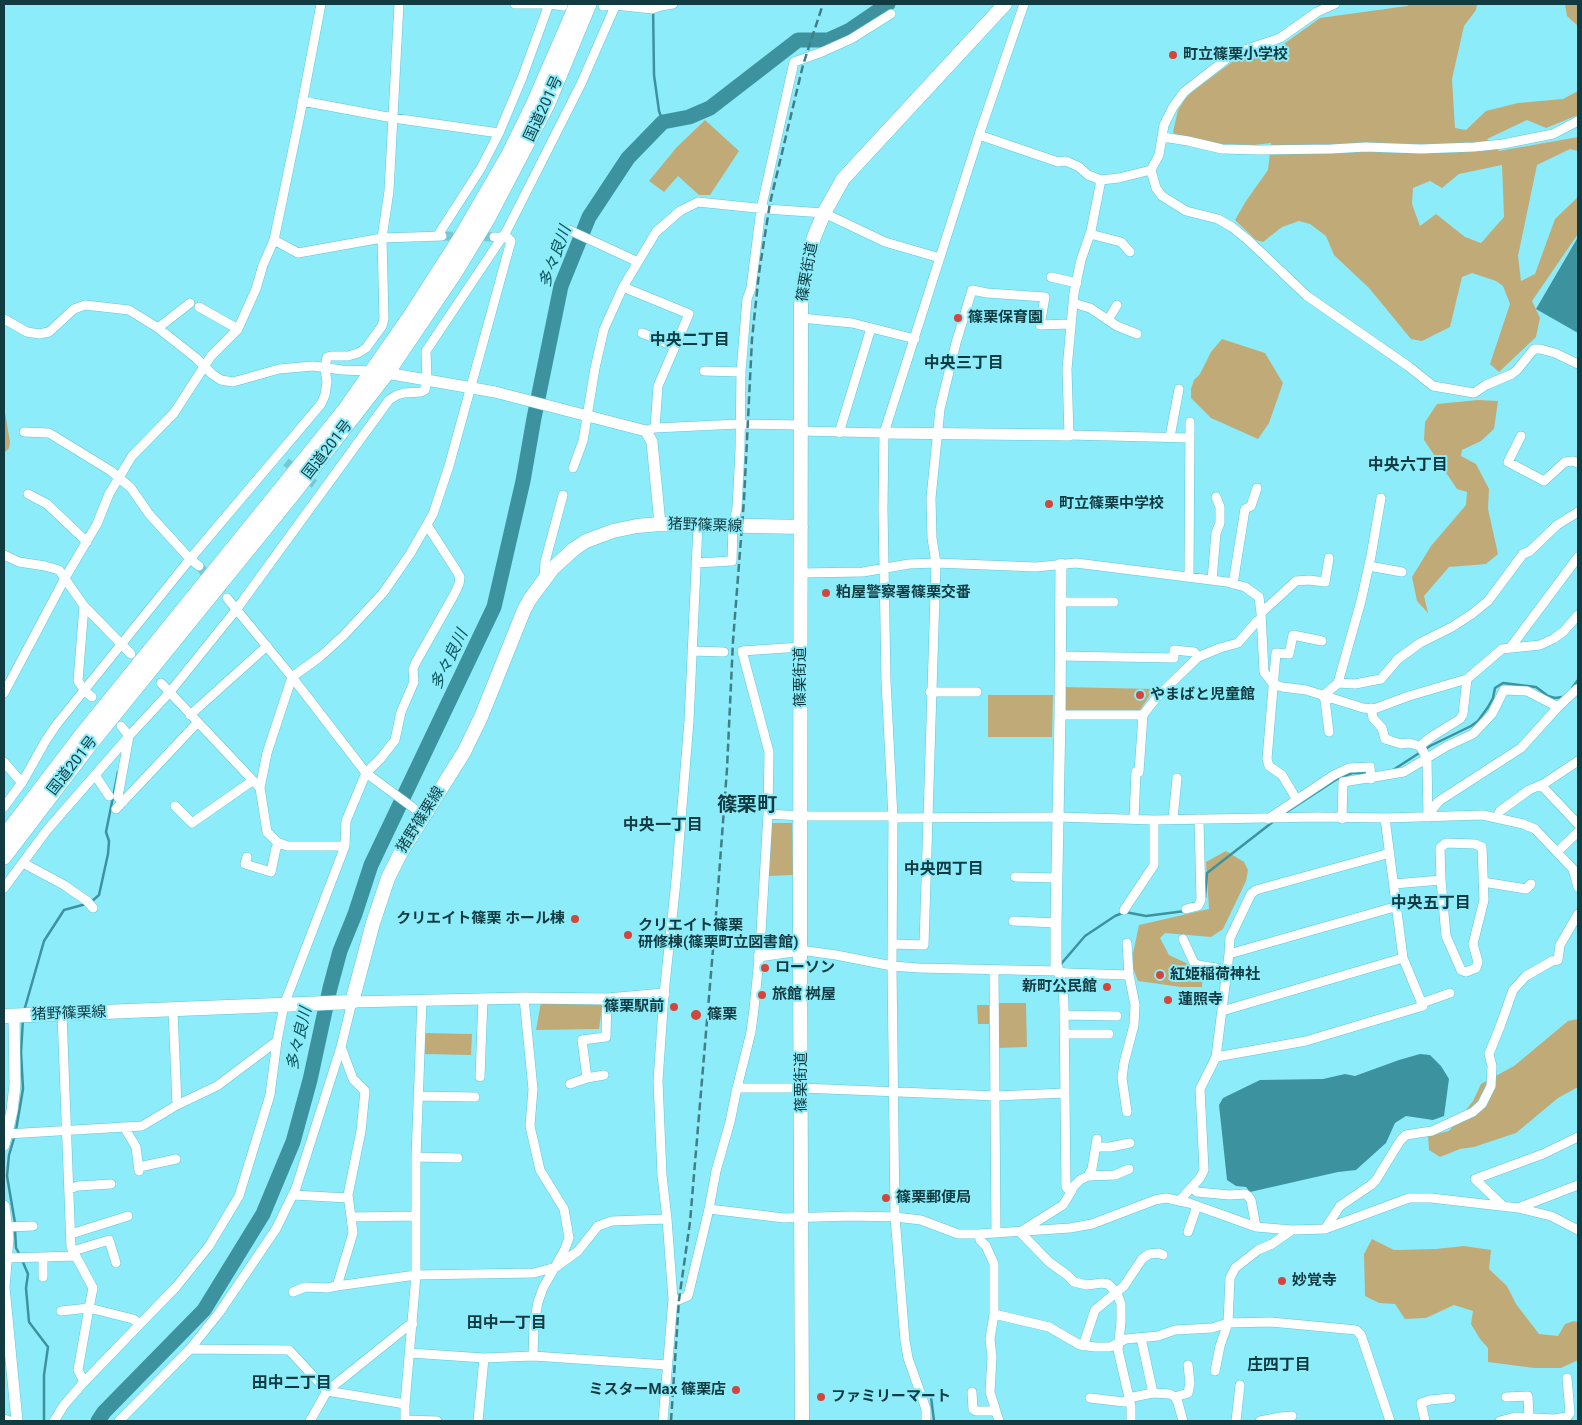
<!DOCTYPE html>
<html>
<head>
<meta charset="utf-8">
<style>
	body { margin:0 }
	#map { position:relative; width:1582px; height:1425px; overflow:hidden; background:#8decfa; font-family:Roboto,sans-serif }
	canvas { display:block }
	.frame { position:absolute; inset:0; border:5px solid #113b40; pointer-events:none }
</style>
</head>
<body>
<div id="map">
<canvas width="1582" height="1425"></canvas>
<div class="frame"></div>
</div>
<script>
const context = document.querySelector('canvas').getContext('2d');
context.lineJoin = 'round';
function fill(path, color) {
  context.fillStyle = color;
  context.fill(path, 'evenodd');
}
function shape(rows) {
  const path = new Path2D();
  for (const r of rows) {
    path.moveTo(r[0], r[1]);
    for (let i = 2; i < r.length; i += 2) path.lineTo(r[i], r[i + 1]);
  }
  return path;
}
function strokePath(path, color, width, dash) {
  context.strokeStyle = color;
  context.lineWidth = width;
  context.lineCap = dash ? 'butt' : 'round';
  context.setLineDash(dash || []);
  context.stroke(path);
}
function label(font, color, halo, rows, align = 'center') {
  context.font = font + ' Roboto,"Noto Sans JP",sans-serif';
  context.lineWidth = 4;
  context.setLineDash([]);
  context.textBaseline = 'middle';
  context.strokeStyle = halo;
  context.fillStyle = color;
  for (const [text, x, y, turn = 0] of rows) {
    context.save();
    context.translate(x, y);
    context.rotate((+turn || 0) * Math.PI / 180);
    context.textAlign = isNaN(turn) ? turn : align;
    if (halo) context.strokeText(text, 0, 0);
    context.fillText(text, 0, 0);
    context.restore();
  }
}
const green = shape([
	[1410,4,1477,4,1476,10,1464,26,1452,79,1455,128,1466,130,1486,111,1518,103,1563,99,1578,91,1578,115,1546,128,1527,120,1487,139,1499,151,1578,137,1578,151,1570,149,1537,165,1518,256,1521,281,1535,274,1555,219,1578,197,1578,234,1532,301,1540,318,1536,337,1499,372,1490,364,1510,304,1503,286,1496,281,1472,273,1462,277,1450,327,1422,341,1411,339,1369,288,1334,255,1326,236,1310,224,1299,221,1282,227,1263,242,1256,240,1235,220,1246,201,1268,170,1271,143,1254,145,1213,144,1177,137,1173,132,1178,110,1185,99,1193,91,1239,57,1281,46,1320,18,1407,6],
	[1502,165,1504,217,1481,243,1465,237,1436,214,1420,226,1412,204,1413,188,1430,181,1442,188,1459,174],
	[1565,4,1578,4,1578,26,1567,16],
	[705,120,739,151,710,195,699,195,678,176,664,192,649,181,676,148],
	[1222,339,1265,353,1283,383,1269,423,1258,439,1211,418,1191,398,1191,389,1194,380,1200,374,1211,352],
	[1478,400,1498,401,1494,429,1481,441,1462,450,1461,456,1476,464,1489,489,1488,509,1498,554,1486,564,1449,567,1424,596,1428,613,1417,601,1412,577,1431,546,1466,505,1467,492,1457,489,1424,440,1425,422,1437,404],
	[4,407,10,442,9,448,4,453],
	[1063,687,1154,689,1140,710,1063,711],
	[988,695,1053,695,1052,737,988,737],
	[771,823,792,823,793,875,769,876],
	[1226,851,1244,862,1248,870,1246,881,1223,929,1211,937,1165,933,1160,938,1169,955,1203,971,1202,987,1181,987,1138,981,1131,963,1139,925,1209,909,1206,862],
	[603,1001,599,1029,536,1030,541,1002],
	[997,1003,1026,1003,1027,1047,997,1048],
	[977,1005,989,1005,989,1024,978,1024],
	[1578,1019,1578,1087,1558,1098,1516,1133,1474,1147,1460,1149,1440,1157,1429,1150,1428,1136,1449,1131,1473,1101,1481,1084,1514,1066,1568,1021],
	[423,1033,472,1034,471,1055,423,1054],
	[1372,1239,1394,1250,1436,1249,1464,1246,1491,1250,1489,1269,1507,1286,1516,1304,1539,1334,1558,1336,1565,1324,1574,1321,1578,1322,1578,1360,1561,1368,1534,1368,1488,1362,1488,1348,1480,1339,1471,1324,1473,1311,1454,1305,1426,1318,1405,1319,1395,1304,1379,1303,1365,1296,1364,1254]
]);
const water = shape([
	[1578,237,1578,333,1536,309],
	[1420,1054,1430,1055,1441,1066,1449,1079,1444,1116,1433,1120,1406,1116,1395,1123,1386,1143,1356,1170,1338,1172,1250,1192,1246,1187,1236,1186,1227,1180,1219,1105,1223,1098,1260,1080,1323,1079,1345,1074,1355,1076,1399,1060]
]);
const stream = shape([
	[653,4,654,75,659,111,663,122],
	[1572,688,1578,680],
	[1393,770,1430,746,1471,726,1478,721,1488,707,1493,698,1495,688,1503,683,1536,687,1548,696,1555,698,1562,697],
	[1282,815,1337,779,1352,773,1368,773],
	[1205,898,1207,873,1274,821],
	[91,902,99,895,108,854,109,841,106,832,118,772],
	[1061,964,1085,936,1115,916,1125,912,1146,916,1185,911],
	[24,1011,44,941,64,910,86,904],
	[16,1130,23,1089,21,1052,23,1019],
	[15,1223,7,1176,9,1155,15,1135],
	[15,1229,16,1248,20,1255],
	[22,1260,28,1274,26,1288,29,1322,48,1347,44,1375,44,1421],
	[931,1397,934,1421]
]);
const river = shape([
	[98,1421,104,1412,204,1310,263,1214,293,1142,310,1080,330,988,340,951,355,914,371,865,494,607,523,481,534,418,561,286,589,217,628,158,663,122,689,117,710,108,798,40,828,40,850,30,888,4]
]);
const minorTunnel = shape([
	[444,236,494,237],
	[286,462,318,487],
	[199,566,227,598]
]);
const minor = shape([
	[515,4,544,4],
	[550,4,563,6],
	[1335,4,1317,12,1280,38,1233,54,1184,92,1173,107,1164,125,1159,155,1151,170,1156,188,1162,196,1186,211,1218,219,1232,227,1248,240,1307,296,1408,366,1433,386,1474,393,1486,385,1512,374,1517,370,1534,349,1540,349,1555,353,1578,364],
	[603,6,615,5,652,9,661,6,673,4],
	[302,101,393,118,499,133],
	[979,135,1058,162,1066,161,1079,167,1088,175,1101,180,1119,178,1151,170],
	[1163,137,1188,141,1222,149,1259,150,1331,149,1366,147,1421,149,1474,147,1503,144,1553,134,1578,121],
	[1101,180,1091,231,1081,260,1074,293,1067,369,1069,435,1190,438],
	[569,230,638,262],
	[1090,234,1121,242,1130,252],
	[438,235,481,168,499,133,522,78,549,4],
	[274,240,298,253,382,238,442,236],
	[1051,277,1077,283],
	[623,287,689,314,658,386,655,428],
	[1073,303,1090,308,1117,326,1137,334],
	[199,307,238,329],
	[801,318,852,323,915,339],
	[4,319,27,332,39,334,49,332,74,309,85,305,129,310,158,328,196,358,212,374,221,380,233,382,279,369,313,366,342,370,372,371],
	[1108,320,1117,305],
	[158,328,190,303],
	[642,333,674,346],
	[704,371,741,372],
	[650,429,655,428,739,424,801,425],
	[801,431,884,433],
	[24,432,49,433,111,471,131,488,149,514,190,559,199,566],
	[839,433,871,328],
	[1521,436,1508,462,1544,481,1565,462,1573,461,1578,463],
	[1170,437,1179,389],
	[573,468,583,441,595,368,604,329,623,287,656,232,680,211,698,202,766,209,824,213,885,242,940,258],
	[28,494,47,504,87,542],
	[4,555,19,562,45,566,59,570,84,606,131,654],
	[696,563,732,561,733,527,737,508,740,450,741,372,747,299,751,288,761,209,794,62,822,52,851,39,891,14],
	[1369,566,1402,572],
	[801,573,863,572,909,564,936,563,1036,567,1076,563,1227,582,1245,587,1259,597,1261,613,1264,672,1273,684,1282,687,1306,690,1363,708,1374,709,1409,696,1467,679,1502,649,1540,645,1553,639,1563,632,1578,615],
	[1189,577,1190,422],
	[544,579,545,562,563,495],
	[1212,580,1216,533,1220,523,1220,507,1216,497],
	[1233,584,1245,509,1251,506,1257,488],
	[227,598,292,677,366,773,423,815],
	[1060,602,1114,602],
	[84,606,78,681,85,691,92,697],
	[1261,613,1296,581,1309,580,1325,582,1329,558],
	[1510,648,1578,557],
	[692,651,724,652],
	[1198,657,1220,648,1238,643,1257,621],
	[161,683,260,788],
	[1338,683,1361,601,1371,556,1381,498],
	[930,692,977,692],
	[4,693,65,578,97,524,109,494,132,456,174,413,211,356,238,329,256,289,263,265,274,240,300,115,321,4],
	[1323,696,1338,683,1355,684,1381,679,1398,659,1420,643,1452,627,1472,614,1488,601,1523,554,1530,551,1557,525,1578,512],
	[1323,696,1325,700,1329,732],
	[1371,708,1373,718,1382,728,1385,739,1401,744,1409,743,1420,746,1427,758,1428,817],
	[190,715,267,646],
	[1060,715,1143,715,1157,697,1198,657,1194,652,1174,650,1174,658,1060,656],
	[121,726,129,736,118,797,123,802],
	[1420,746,1431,737,1460,719,1463,714,1467,679],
	[4,762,22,783],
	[95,775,109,796],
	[1541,785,1578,824],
	[1297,800,1282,775,1269,766,1267,759,1276,653,1289,654,1293,635,1322,641],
	[175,806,192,823,252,781],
	[4,807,23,781,46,740,57,724,190,559,321,404,325,395,327,382,325,368,327,357,331,356,348,356,358,353,366,348,382,326,384,319,382,238,389,191,399,4],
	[116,809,197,723],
	[768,814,801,816,889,816,893,818,1058,817,1154,820,1318,817,1385,818,1483,815,1523,824,1535,829,1573,869,1578,887],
	[1428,817,1434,807,1439,801,1521,748,1558,707,1577,689],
	[1497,817,1500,811,1529,790,1545,783,1578,761],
	[1134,819,1136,772,1139,772,1143,715],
	[1173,819,1177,778],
	[1268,819,1334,775,1349,768,1370,767,1371,779],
	[1342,819,1343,782,1404,772,1447,746,1473,734,1492,714,1504,690,1527,691,1558,707],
	[345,846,287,846,277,842,267,832,260,788,267,753,292,677,321,656,344,635,383,593,410,554,433,514,449,466,511,241,508,238,494,237],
	[1557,852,1578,832],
	[247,857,245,864,271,872,276,848,280,843],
	[23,863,64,885,87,901,93,908],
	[1015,877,1057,878],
	[1483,882,1526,889,1531,884],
	[1394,884,1441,880,1440,848,1446,843,1475,844,1482,847,1484,900,1473,944,1478,962,1476,968,1466,972,1461,970,1446,936,1441,880],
	[4,888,47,830,129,736,169,693,236,610,389,400,397,395,404,393,421,392,425,390,427,380,426,351,507,230,581,84,616,4],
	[1186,909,1198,906,1201,900,1199,819],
	[1124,910,1154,865,1154,820],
	[1013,921,1056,923],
	[1183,939,1194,963,1198,965,1227,970],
	[893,944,924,945,936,563,932,538,931,498,940,409,956,343,972,290,987,293,1045,297,1040,325,1070,324],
	[800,950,836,955,892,966,919,968,1058,971,1066,973,1129,975],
	[1229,954,1230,938,1251,894,1256,890,1390,853],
	[994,970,996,1233],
	[1058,971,1063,987,1064,1006,1066,1187,1071,1192,1063,1205,1020,1232,1049,1262,1067,1275,1074,1282,1087,1285,1102,1283,1108,1284,1117,1293,1121,1304,1121,1322,1118,1350,1131,1406,1131,1421],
	[524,998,533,1089,530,1126,540,1170,564,1209,569,1238,564,1251,543,1288,538,1302,534,1324,533,1356],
	[1422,1003,1450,993],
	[173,1010,177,1105,217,1086,277,1041],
	[1222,1011,1403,958],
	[1064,1015,1117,1016],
	[1064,1034,1109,1034],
	[341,1047,353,1079,365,1091,361,1131,348,1195,351,1217,416,1216],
	[1216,1057,1306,1041,1423,1006,1403,958,1385,818],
	[480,1077,483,999],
	[587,1078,604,1075],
	[570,1084,587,1078,582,1040,606,1037,607,999],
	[737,1088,802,1088,996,1096,1065,1093],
	[418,1096,475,1097],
	[1127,1112,1122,1078,1124,1063,1134,1025,1135,1005,1129,975,1127,943],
	[124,1127,136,1147,139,1171],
	[7,1134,142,1126,177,1105],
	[1096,1147,1110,1147,1130,1143],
	[416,1157,458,1158],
	[139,1167,176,1159],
	[1088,1176,1115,1175,1129,1169],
	[1192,1188,1197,1192,1229,1195,1245,1194,1248,1196,1251,1200,1256,1227],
	[69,1189,78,1186,111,1184],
	[1071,1192,1073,1187,1080,1180,1088,1176,1092,1169,1097,1139],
	[293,1195,348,1198],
	[1179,1201,1200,1178,1204,1170,1200,1089,1216,1057,1229,954,1391,908,1397,908],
	[1503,1206,1475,1179,1543,1154,1578,1137],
	[1518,1208,1578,1185],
	[709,1209,784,1218,852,1216,895,1217,921,1220,958,1234,979,1234,1070,1228,1092,1224,1155,1200,1166,1198,1189,1203,1256,1227,1292,1230,1325,1229,1409,1198,1431,1198,1518,1208,1551,1216,1578,1230],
	[351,1217,353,1233,337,1286,416,1275,534,1273,556,1267,578,1251,598,1226,612,1221,667,1219],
	[7,1227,33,1226],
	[1325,1229,1340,1206,1371,1185,1376,1180,1400,1141,1406,1135,1432,1131,1473,1112,1482,1104,1491,1086,1492,1066,1489,1054,1501,1024,1513,990,1526,976,1552,961,1558,960,1560,945,1578,914],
	[1188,1232,1197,1206],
	[71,1234,128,1216],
	[979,1234,980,1240,986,1246,994,1264,994,1314,990,1339,992,1357,990,1392,999,1421],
	[73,1251,109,1240,116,1263],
	[43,1257,43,1277],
	[8,1258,76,1256],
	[293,1292,305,1287,327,1288,337,1286],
	[673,1299,679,1300,688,1296,709,1209,716,1171,730,1122,737,1088,751,1032,754,1009,760,949,768,814,769,752,742,651,801,647],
	[61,1311,89,1308,133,1319,140,1324,84,1382,78,1370,89,1308,93,1288,71,1247,62,1014],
	[994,1314,1049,1327,1080,1345,1095,1347,1110,1347,1126,1339,1158,1336,1175,1330,1212,1328,1228,1323,1271,1322,1356,1330,1361,1335,1390,1421],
	[140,1324,176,1287,209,1246,239,1196,270,1095,277,1041,284,1005,345,846,346,821,366,773,381,758,395,740,401,712,414,682,413,669,416,662,455,593,459,584,460,577,456,570,427,525],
	[1141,1338,1153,1393],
	[1083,1346,1095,1310,1124,1286,1142,1259,1149,1254,1159,1253,1163,1255],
	[190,1349,289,1350,327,1391,408,1326,413,1324],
	[410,1353,484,1358,478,1421],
	[484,1358,533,1356,667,1365],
	[1215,1371,1220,1346,1228,1323,1230,1278,1235,1268,1258,1250,1272,1244,1292,1230],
	[972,1392,973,1409,976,1411,996,1411],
	[1175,1397,1188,1393,1190,1383,1188,1365],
	[1506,1397,1528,1396,1529,1418],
	[1090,1398,1124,1402,1133,1397,1153,1393,1170,1394,1175,1397,1178,1403,1183,1421],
	[4,1419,9,1421],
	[405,1420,437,1421],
	[54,1421,64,1405,84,1382],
	[119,1421,190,1349,219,1313,276,1229,296,1188,341,1047,352,1002],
	[310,1421,327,1391,405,1404],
	[405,1421,405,1404,416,1275,416,1157,422,1000],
	[663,1421,673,1299,667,1219,662,1175,658,1081,664,994,676,881,689,721,698,525],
	[926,1421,926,1409,908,1358,905,1341,895,1217,892,966,893,818,886,681,883,509,884,433,979,135,1024,4],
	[1236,1421,1240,1385],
	[1260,1421,1281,1417,1292,1416],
	[1425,1421,1421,1403,1430,1400,1451,1398],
	[1500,1421,1515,1417,1553,1419,1567,1417,1570,1413,1567,1378]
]);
const tertiary = shape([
	[381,372,495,392,646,431,652,442,660,524],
	[884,433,1069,435],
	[759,956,800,950],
	[1058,971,1056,965,1056,923,1060,715,1061,564],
	[352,1002,524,998,607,999,664,994],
	[4,1145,12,1111,15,1085,14,1016],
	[4,1206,8,1238,4,1287,17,1421]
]);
const secondary = shape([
	[4,1016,352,1002,373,923,388,878,400,854,464,752,481,717,524,610,530,599,553,568,574,549,586,541,613,531,637,526,660,524,801,527],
	[802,1421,800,950,801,305,805,273,814,237,824,213,843,179,1005,4]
]);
const trunk = shape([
	[4,837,80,737,344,411,409,318,461,237,508,156,534,103,577,4],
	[4,857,91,743,292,495,387,373,454,274,488,218,548,103,589,4]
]);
const rail = shape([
	[671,1421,679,1300,690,1222,717,902,727,769,733,641,744,500,752,339,759,273,770,203,803,65,823,4]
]);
const markers = [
	[1173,55,5,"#d4463c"],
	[958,318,5,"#d4463c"],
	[1049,504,5,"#d4463c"],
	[826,593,5,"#d4463c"],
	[1140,695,5,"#d4463c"],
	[575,919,5,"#d4463c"],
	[628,935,5,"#d4463c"],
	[765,968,5,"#d4463c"],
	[1160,975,5,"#d4463c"],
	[1107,987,5,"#d4463c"],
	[762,995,5,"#d4463c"],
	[1168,1000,5,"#d4463c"],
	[674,1007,5,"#d4463c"],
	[696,1015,6,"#d4463c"],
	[886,1198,5,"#d4463c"],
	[1282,1281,5,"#d4463c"],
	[736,1390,5,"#d4463c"],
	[821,1397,5,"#d4463c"]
];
const poiNames = [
	["町立篠栗小学校",1183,55],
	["篠栗保育園",968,318],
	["町立篠栗中学校",1059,504],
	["粕屋警察署篠栗交番",836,593],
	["やまばと児童館",1150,695],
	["クリエイト篠栗 ホール棟",565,919,"right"],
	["クリエイト篠栗",638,926],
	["研修棟(篠栗町立図書館)",638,943],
	["ローソン",775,968],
	["紅姫稲荷神社",1170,975],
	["新町公民館",1097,987,"right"],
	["旅館 桝屋",772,995],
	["蓮照寺",1178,1000],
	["篠栗駅前",664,1007,"right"],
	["篠栗",707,1015],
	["篠栗郵便局",896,1198],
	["妙覚寺",1292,1281],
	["ミスターMax 篠栗店",726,1390,"right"],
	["ファミリーマート",831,1397]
];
const streetNames = [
	["国道201号",544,109,-65],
	["篠栗街道",808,272,-80],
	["国道201号",328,450,-52],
	["猪野篠栗線",705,526,2],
	["篠栗街道",801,677,-90],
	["国道201号",73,766,-52],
	["猪野篠栗線",421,820,-58],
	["猪野篠栗線",69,1014,-2],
	["篠栗街道",802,1082,-90]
];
const waterNames = [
	["多々良川",556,257,-70],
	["多々良川",450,660,-64],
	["多々良川",300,1039,-77]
];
const neighbourhoodNames = [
	["中央二丁目",690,341],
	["中央三丁目",964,364],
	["中央六丁目",1408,466],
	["中央一丁目",663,826],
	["中央四丁目",944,870],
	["中央五丁目",1431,904],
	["田中一丁目",507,1324],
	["庄四丁目",1279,1366],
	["田中二丁目",292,1384]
];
const districtNames = [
	["篠栗町",747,806]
];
fill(green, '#c0ab78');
fill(water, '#3c939f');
strokePath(stream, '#3c939f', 2.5);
strokePath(river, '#3c939f', 15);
strokePath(minorTunnel, '#74c9d5', 9, [9, 4.5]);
strokePath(minor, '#65c4d2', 10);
strokePath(tertiary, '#65c4d2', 12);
strokePath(secondary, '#65c4d2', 15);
strokePath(trunk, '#65c4d2', 16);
strokePath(minor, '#fff', 9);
strokePath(tertiary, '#fff', 11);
strokePath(secondary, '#fff', 14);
strokePath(trunk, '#fff', 15);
strokePath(rail, '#407f87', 2.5, [8, 4]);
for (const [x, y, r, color] of markers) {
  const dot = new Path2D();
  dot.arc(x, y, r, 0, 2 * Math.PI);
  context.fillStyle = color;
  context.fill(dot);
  strokePath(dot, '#8decfa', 2);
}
label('bold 15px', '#113b40', '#8decfa', poiNames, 'left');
label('15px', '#113b40', '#8decfa', streetNames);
label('italic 16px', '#0a565f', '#8decfa', waterNames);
label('bold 16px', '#113b40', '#8decfa', neighbourhoodNames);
label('bold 20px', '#113b40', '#8decfa', districtNames);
</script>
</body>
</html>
